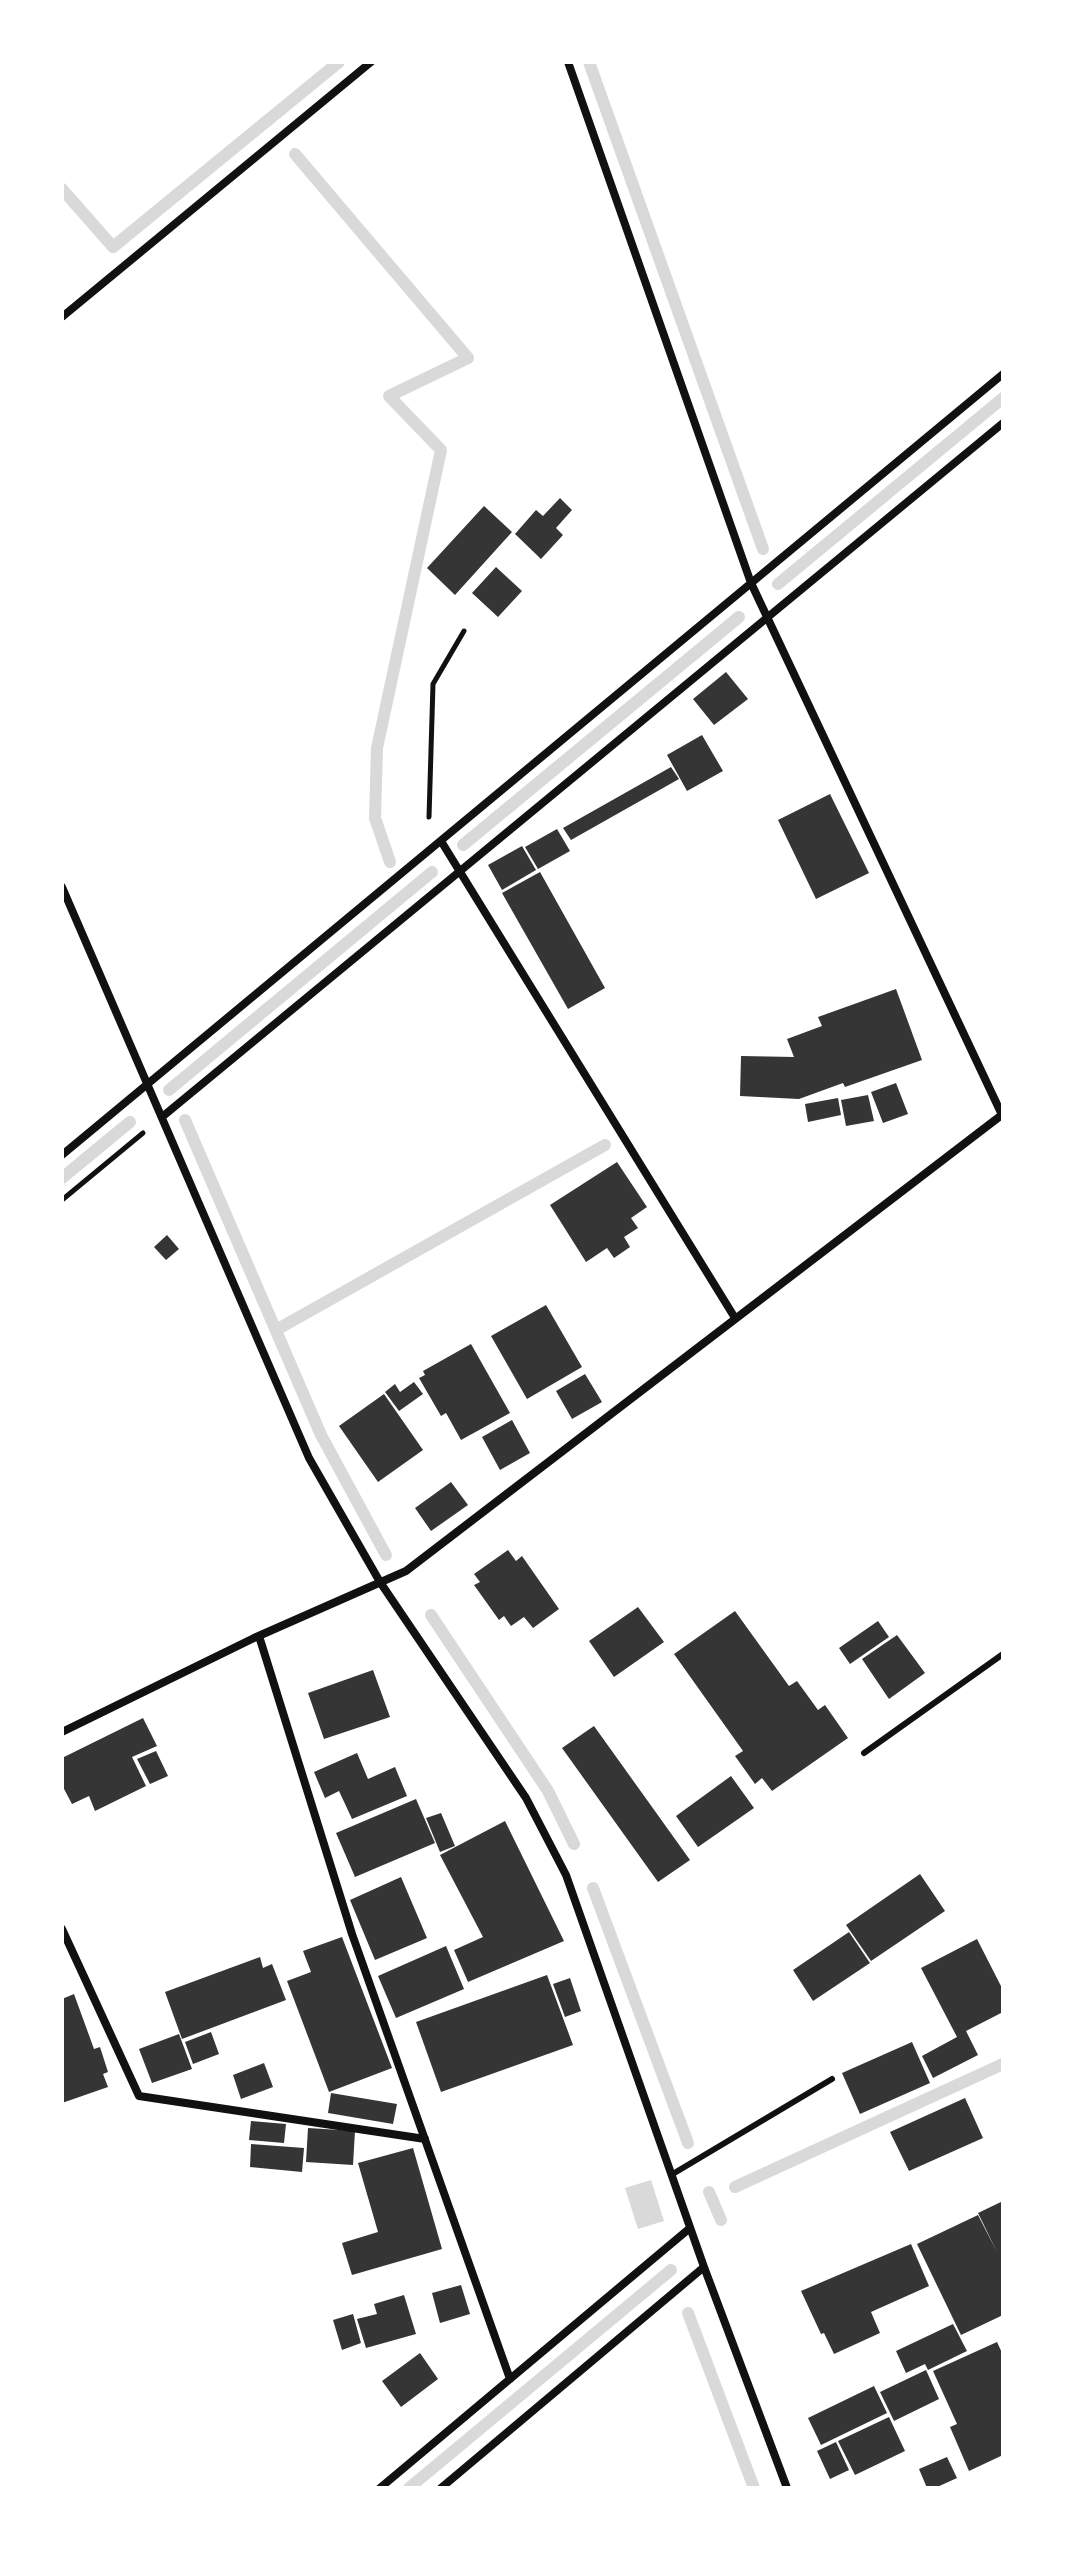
<!DOCTYPE html>
<html>
<head>
<meta charset="utf-8">
<style>
	body { margin:0 }
	#map { position:relative; width:1065px; height:2550px; overflow:hidden; background:#fff; font-family:"Noto Sans",sans-serif }
	canvas { display:block }
	.frame { position:absolute; inset:0; border:64px solid #fff; pointer-events:none }
</style>
</head>
<body>
<div id="map">
<canvas width="1065" height="2550"></canvas>
<div class="frame"></div>
</div>
<script>
const context = document.querySelector('canvas').getContext('2d');
context.lineJoin = 'round';
function fill(path, color) {
  context.fillStyle = color;
  context.fill(path, 'evenodd');
}
function shape(rows) {
  const path = new Path2D();
  for (const r of rows) {
    path.moveTo(r[0], r[1]);
    for (let i = 2; i < r.length; i += 2) path.lineTo(r[i], r[i + 1]);
  }
  return path;
}
function strokePath(path, color, width, dash) {
  context.strokeStyle = color;
  context.lineWidth = width;
  context.lineCap = dash ? 'butt' : 'round';
  context.setLineDash(dash || []);
  context.stroke(path);
}
const water = shape([
	[651,2180,664,2221,638,2229,625,2188]
]);
const stream = shape([
	[589,62,763,549],
	[295,154,468,358,389,396,441,450,377,748,375,818,390,862],
	[62,189,113,247,339,62],
	[778,584,1003,398],
	[463,845,739,617],
	[169,1090,432,872],
	[185,1120,321,1435,386,1555],
	[62,1178,130,1122],
	[276,1330,605,1145],
	[431,1615,548,1791,574,1844],
	[593,1888,688,2143],
	[735,2187,1003,2064],
	[709,2192,721,2220],
	[688,2313,754,2488],
	[409,2488,671,2270]
]);
const building = shape([
	[560,498,572,510,556,528,563,535,541,559,515,534,536,510,543,516],
	[484,506,512,532,455,595,427,568],
	[496,567,522,591,498,617,472,593],
	[726,672,748,699,714,725,693,699],
	[702,735,723,771,687,791,667,755],
	[671,767,679,779,571,840,563,828],
	[830,794,869,873,816,899,778,820],
	[557,829,570,851,538,869,525,847],
	[522,846,536,870,502,890,488,865],
	[540,872,605,988,568,1009,502,893],
	[896,989,922,1060,845,1087,843,1083,799,1099,740,1096,741,1056,794,1057,787,1039,822,1026,818,1017],
	[896,1083,908,1114,883,1123,871,1092],
	[868,1095,874,1121,846,1126,841,1100],
	[838,1098,841,1115,808,1122,805,1104],
	[617,1162,647,1207,631,1218,638,1228,624,1237,630,1247,614,1258,607,1248,586,1262,550,1205],
	[167,1235,179,1249,166,1260,154,1247],
	[546,1305,582,1367,527,1399,491,1336],
	[471,1344,510,1413,461,1440,446,1413,441,1416,419,1378,425,1375,423,1371],
	[585,1374,602,1402,572,1419,556,1391],
	[414,1382,423,1394,399,1411,385,1392,395,1384,400,1392],
	[384,1394,423,1450,378,1482,339,1426],
	[512,1420,530,1453,500,1470,482,1437],
	[451,1482,468,1505,431,1531,415,1508],
	[508,1550,516,1561,522,1556,559,1609,533,1628,524,1617,511,1626,504,1616,499,1620,474,1585,480,1582,474,1574],
	[638,1607,664,1642,614,1677,589,1641],
	[735,1611,789,1686,797,1681,818,1710,825,1705,848,1738,772,1791,762,1778,755,1784,735,1756,743,1751,674,1654],
	[878,1621,889,1637,850,1664,839,1648],
	[897,1635,925,1673,889,1699,862,1659],
	[373,1670,390,1717,324,1739,308,1693],
	[143,1718,157,1746,132,1757,146,1786,95,1811,89,1796,72,1804,63,1787,62,1758],
	[594,1726,690,1860,658,1882,562,1748],
	[156,1751,168,1776,150,1784,137,1759],
	[357,1753,368,1779,395,1767,407,1796,352,1819,339,1791,325,1798,314,1772],
	[731,1776,754,1808,698,1847,676,1816],
	[416,1799,435,1843,355,1877,336,1833],
	[441,1813,455,1846,440,1852,426,1818],
	[505,1821,564,1941,468,1982,454,1950,483,1937,440,1855],
	[920,1874,945,1911,871,1961,846,1925],
	[401,1877,427,1938,375,1960,350,1900],
	[849,1932,870,1963,813,2001,793,1970],
	[342,1937,392,2068,329,2092,287,1981,311,1972,303,1951],
	[977,1939,1003,1990,1003,2012,966,2031,978,2055,933,2078,922,2056,957,2037,921,1968],
	[446,1946,464,1989,396,2018,378,1976],
	[260,1957,263,1968,272,1964,286,2000,182,2039,165,1992],
	[547,1975,573,2045,441,2092,416,2022],
	[570,1978,581,2011,565,2017,553,1984],
	[74,1994,94,2049,100,2047,108,2072,103,2074,108,2087,62,2103,62,1999],
	[211,2032,219,2054,193,2064,185,2042],
	[179,2034,192,2069,152,2083,139,2049],
	[912,2042,930,2083,860,2114,842,2073],
	[264,2063,273,2087,241,2099,233,2075],
	[331,2093,397,2104,393,2124,328,2113],
	[965,2098,983,2138,909,2171,890,2132],
	[251,2121,286,2124,284,2143,249,2140],
	[308,2128,355,2131,353,2165,306,2162],
	[251,2144,304,2148,302,2172,250,2167],
	[413,2148,442,2249,352,2275,342,2243,378,2232,358,2163],
	[1003,2201,1003,2315,961,2335,917,2244,978,2215,997,2252,978,2213],
	[911,2244,929,2286,871,2312,880,2333,834,2354,824,2333,821,2334,801,2291],
	[461,2285,470,2314,440,2323,432,2293],
	[404,2295,416,2334,366,2348,357,2319,377,2314,374,2304],
	[353,2314,361,2343,342,2350,333,2320],
	[953,2324,967,2351,928,2370,925,2364,906,2373,896,2351],
	[997,2342,1003,2355,1003,2455,969,2471,950,2427,957,2424,933,2371],
	[420,2353,438,2379,401,2407,382,2381],
	[926,2370,939,2399,894,2421,880,2392],
	[874,2386,887,2413,821,2445,808,2418],
	[889,2417,905,2451,855,2475,838,2441],
	[836,2442,849,2470,830,2479,817,2451],
	[947,2457,957,2478,935,2488,927,2488,919,2469]
]);
const path = shape([
	[429,817,433,684,464,631],
	[62,1200,143,1133]
]);
const service = shape([
	[864,1753,1003,1654],
	[671,2175,832,2079]
]);
const minor = shape([
	[568,62,751,583,1003,1117],
	[62,317,371,62],
	[441,841,735,1318],
	[62,887,309,1458,380,1582,526,1798,566,1875,704,2267,787,2488],
	[162,1117,1003,423],
	[62,1155,1003,374],
	[259,1636,352,1934,510,2379],
	[62,1732,254,1638,406,1571,1003,1114],
	[62,1929,139,2096,425,2139],
	[380,2488,690,2228],
	[441,2488,704,2267]
]);
fill(water, '#d9d9d9');
strokePath(stream, '#d9d9d9', 12);
fill(building, '#353535');
strokePath(path, '#111', 5);
strokePath(service, '#111', 6);
strokePath(minor, '#111', 8);
</script>
</body>
</html>
